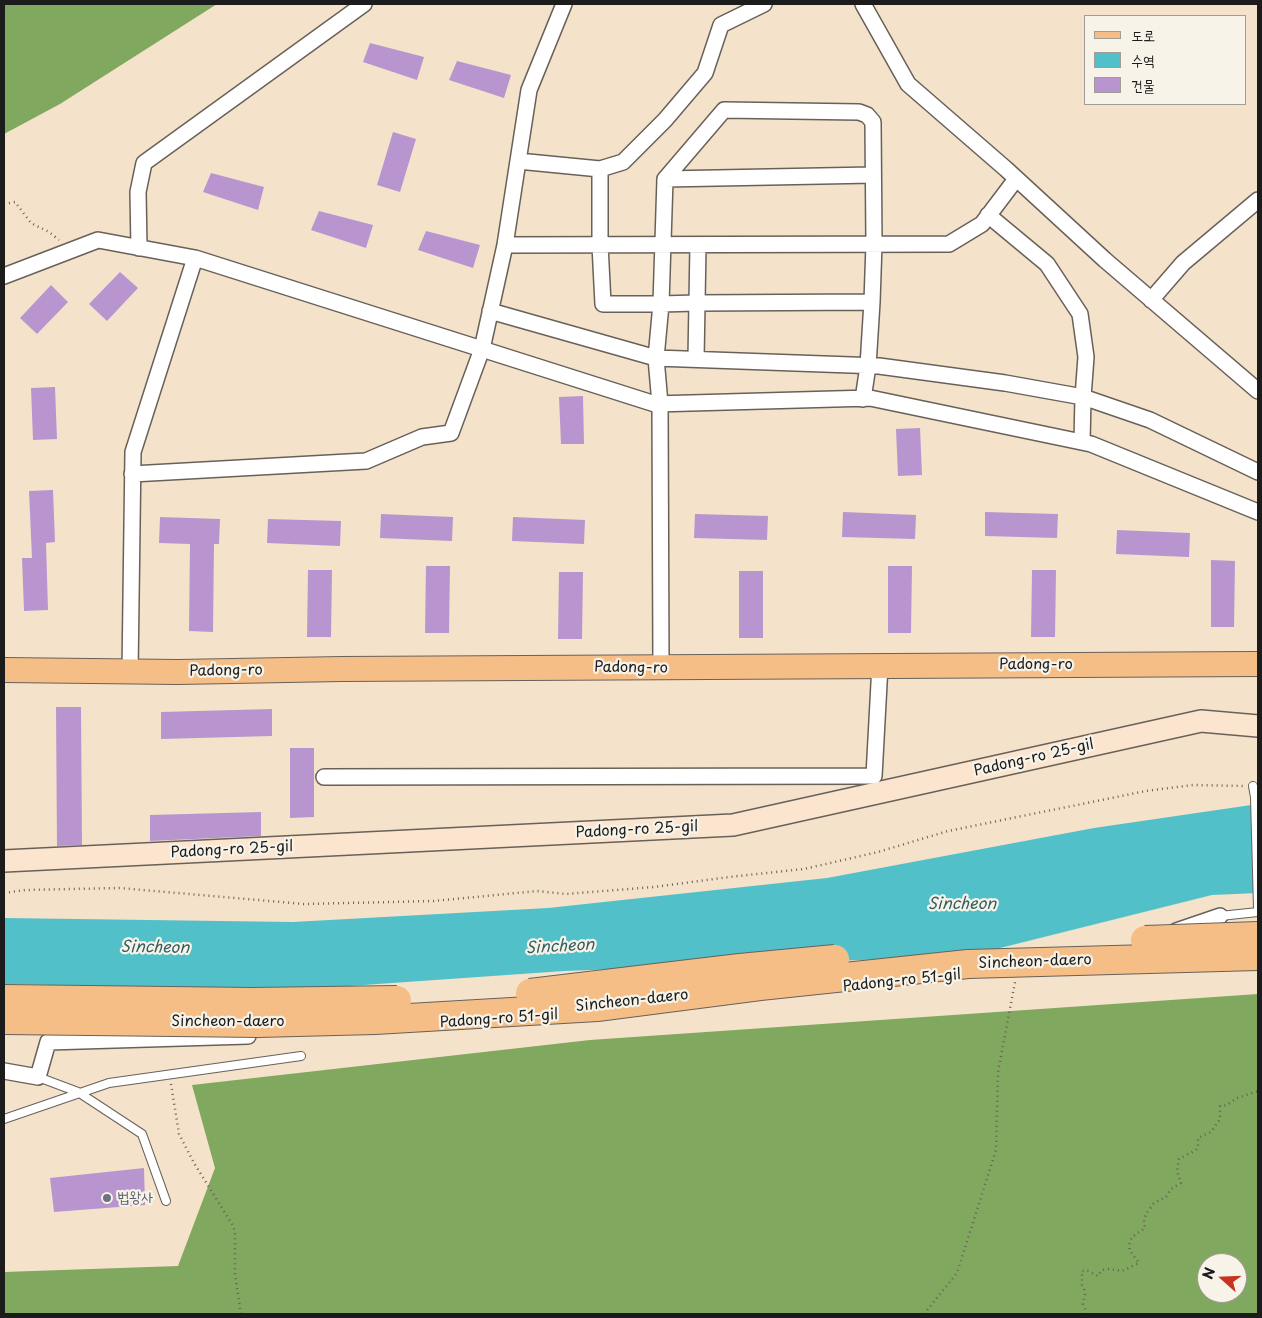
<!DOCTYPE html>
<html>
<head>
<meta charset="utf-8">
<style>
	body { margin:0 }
	#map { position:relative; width:1262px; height:1318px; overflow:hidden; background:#f4e2cb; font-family:"Playpen Sans","Poor Story",sans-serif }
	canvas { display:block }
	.frame { position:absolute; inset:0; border:5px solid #1c1c1c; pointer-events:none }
	.legend { position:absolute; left:1084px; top:15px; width:162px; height:90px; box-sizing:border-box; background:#f7f3e8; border:1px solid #9f9d96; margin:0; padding:6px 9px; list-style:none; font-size:15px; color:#1c1c1c }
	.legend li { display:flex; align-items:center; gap:10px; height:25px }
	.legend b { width:25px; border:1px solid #9f9d96 }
	.north { position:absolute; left:1197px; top:1253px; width:50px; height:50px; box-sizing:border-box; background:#f7f3e8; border:1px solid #9f9d96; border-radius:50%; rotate:290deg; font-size:14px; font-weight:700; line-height:20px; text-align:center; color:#1c1c1c }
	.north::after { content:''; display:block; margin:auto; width:18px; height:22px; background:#c8321e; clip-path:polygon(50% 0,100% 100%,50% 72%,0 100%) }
</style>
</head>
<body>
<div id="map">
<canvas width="1262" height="1318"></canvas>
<div class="frame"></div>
<ul class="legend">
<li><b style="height:6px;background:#f6be87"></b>도로</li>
<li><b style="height:14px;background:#52c0c9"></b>수역</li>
<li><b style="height:14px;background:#b995cf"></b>건물</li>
</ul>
<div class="north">N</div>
</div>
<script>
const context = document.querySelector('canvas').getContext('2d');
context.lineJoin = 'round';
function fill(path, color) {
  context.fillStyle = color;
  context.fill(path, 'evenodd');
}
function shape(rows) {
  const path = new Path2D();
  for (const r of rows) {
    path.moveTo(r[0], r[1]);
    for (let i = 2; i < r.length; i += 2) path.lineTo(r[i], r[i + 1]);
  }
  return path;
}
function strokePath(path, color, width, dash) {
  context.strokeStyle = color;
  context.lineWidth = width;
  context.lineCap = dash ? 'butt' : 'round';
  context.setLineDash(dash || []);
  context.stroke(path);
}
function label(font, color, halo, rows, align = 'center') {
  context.font = font + ' "Playpen Sans","Poor Story",sans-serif';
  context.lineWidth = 4.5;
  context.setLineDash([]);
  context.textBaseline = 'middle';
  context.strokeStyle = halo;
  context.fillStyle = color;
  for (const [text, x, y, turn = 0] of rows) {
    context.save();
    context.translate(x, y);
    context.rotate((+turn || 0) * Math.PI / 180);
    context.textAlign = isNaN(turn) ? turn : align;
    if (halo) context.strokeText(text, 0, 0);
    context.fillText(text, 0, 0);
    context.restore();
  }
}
const forest = shape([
	[4,4,217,4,60,104,4,134],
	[1258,994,1258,1314,4,1314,4,1272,178,1266,215,1168,192,1085,590,1040],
	[1207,1263,1237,1263,1237,1293,1207,1293]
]);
const water = shape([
	[1258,804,1258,893,1212,895,968,956,564,971,292,990,4,984,4,918,293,922,548,908,827,878,1094,828]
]);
const building = shape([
	[370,43,424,57,417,80,363,62],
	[457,61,511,75,504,98,449,80],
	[393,132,416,139,400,192,377,185],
	[211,173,264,187,258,210,203,192],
	[319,211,373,225,366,248,311,230],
	[426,231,480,245,473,268,418,250],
	[120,272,138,288,107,321,89,304],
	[51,285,68,302,37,334,20,318],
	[55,387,57,439,33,440,31,388],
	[583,396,584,444,561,444,559,397],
	[920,428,922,475,898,476,896,429],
	[53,490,55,542,46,543,48,610,24,611,22,558,32,558,29,491],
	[843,512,916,515,915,539,842,537],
	[985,512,1058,514,1057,538,985,536],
	[381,514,453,517,452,541,380,538],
	[695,514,768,516,767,540,694,538],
	[160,517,220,519,219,544,214,544,213,632,189,631,190,544,159,543],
	[513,517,585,520,584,544,512,541],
	[268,519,341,521,340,546,267,543],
	[1117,530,1190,533,1189,557,1116,554],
	[1211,560,1235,561,1234,627,1211,627],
	[426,566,450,566,449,633,425,633],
	[888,566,912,566,911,633,888,633],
	[308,570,332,570,331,637,307,637],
	[1032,570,1056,570,1055,637,1031,637],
	[739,571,763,571,763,638,739,638],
	[559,572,583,572,582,639,558,639],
	[56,707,81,707,82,845,57,846],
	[272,709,272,736,161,739,161,712],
	[290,748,314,748,314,817,290,818],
	[261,812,261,836,150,841,150,815],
	[144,1168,145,1205,54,1212,50,1178]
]);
const path = shape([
	[4,204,15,202,31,223,49,232,59,240],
	[4,893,25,890,120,888,304,904,434,901,537,891,566,894,654,887,729,877,804,869,878,852,948,831,1146,791,1193,785,1244,786],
	[171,1084,179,1134,194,1163,232,1224,235,1231,235,1275,241,1314],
	[924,1314,957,1273,996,1150,998,1072,1015,982],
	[1085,1314,1086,1311,1083,1304,1085,1294,1084,1289,1082,1285,1082,1271,1088,1271,1098,1276,1102,1270,1108,1269,1122,1271,1139,1263,1130,1251,1129,1245,1132,1237,1145,1228,1144,1220,1146,1214,1154,1203,1166,1197,1171,1189,1181,1183,1177,1171,1179,1159,1196,1150,1198,1147,1198,1138,1211,1132,1220,1119,1220,1106,1227,1105,1237,1098,1258,1091]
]);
const lane = shape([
	[1253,786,1255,797,1258,908],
	[1220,916,1258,912],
	[38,1077,78,1092,142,1134,166,1201],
	[4,1119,109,1083,301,1056]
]);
const street = shape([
	[863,4,908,84,1006,169,1105,260,1258,391],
	[518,161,600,169],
	[665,179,873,175],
	[988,215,1047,264,1080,314,1086,357,1083,397,1082,442],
	[505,245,949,244,982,224,1016,179],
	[139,248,138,192,144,163,364,4],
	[4,276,98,240,195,258,655,404,870,398,1091,444,1258,512],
	[1151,300,1183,263,1258,200],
	[490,311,656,358,879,366,1005,383,1083,397,1150,420,1258,472],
	[696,359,698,245],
	[863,399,868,366,872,302],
	[132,474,366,461,422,437,451,433,482,349,505,245,529,90,564,4],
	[661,668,660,404,656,358,661,304,665,179,724,110,859,112,867,115,873,122,874,244,872,302,696,303,661,304,603,304,600,245,600,169,623,162,665,120,705,73,721,25,764,4],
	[130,672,133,452,195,258],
	[324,777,874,776,880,665],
	[1176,931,1220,916],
	[4,1071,38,1077,48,1042,248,1036]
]);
const secondary = shape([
	[4,861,733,825,1201,721,1258,726]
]);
const primary = shape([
	[4,670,178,672,342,669,1258,664]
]);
const highwayBridge = shape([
	[1145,940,1258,936],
	[530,993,740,968,835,959],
	[4,999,252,1002,397,1000],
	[4,1020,258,1023,375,1020,597,1007,760,986,968,964,1258,956]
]);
const markers = [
	[107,1198,5,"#6b7280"]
];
const streetNames = [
	["Padong-ro",1036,665],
	["Padong-ro",631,668,1],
	["Padong-ro",226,671,-1],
	["Padong-ro 25-gil",1034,758,-13],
	["Padong-ro 25-gil",637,830,-3],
	["Padong-ro 25-gil",232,850,-3],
	["Sincheon-daero",1035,962,-2],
	["Padong-ro 51-gil",902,981,-6],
	["Sincheon-daero",632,1001,-6],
	["Padong-ro 51-gil",499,1019,-4],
	["Sincheon-daero",228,1022]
];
const worshipNames = [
	["법왕사",117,1198]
];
const waterNames = [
	["Sincheon",962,905],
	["Sincheon",560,947,-3],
	["Sincheon",155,948,1]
];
fill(forest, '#80a85e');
fill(water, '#52c0c9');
fill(building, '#b995cf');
strokePath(lane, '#686159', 10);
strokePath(street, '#686159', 18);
strokePath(secondary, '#686159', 24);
strokePath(primary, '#686159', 26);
strokePath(path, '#686159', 2.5, [1, 4]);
strokePath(lane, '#fff', 8);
strokePath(street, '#fff', 15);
strokePath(secondary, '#fbe5cf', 21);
strokePath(primary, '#f6be87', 24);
strokePath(highwayBridge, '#686159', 30, []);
strokePath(highwayBridge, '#f6be87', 28);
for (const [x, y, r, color] of markers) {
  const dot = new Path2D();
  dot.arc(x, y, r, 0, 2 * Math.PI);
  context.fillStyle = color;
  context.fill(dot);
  strokePath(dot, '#f7f3e8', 2);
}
label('15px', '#1c1c1c', '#f7f3e8', streetNames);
label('15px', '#5b616d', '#f7f3e8', worshipNames, 'left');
label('italic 16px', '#325e61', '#f7f3e8', waterNames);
</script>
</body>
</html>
